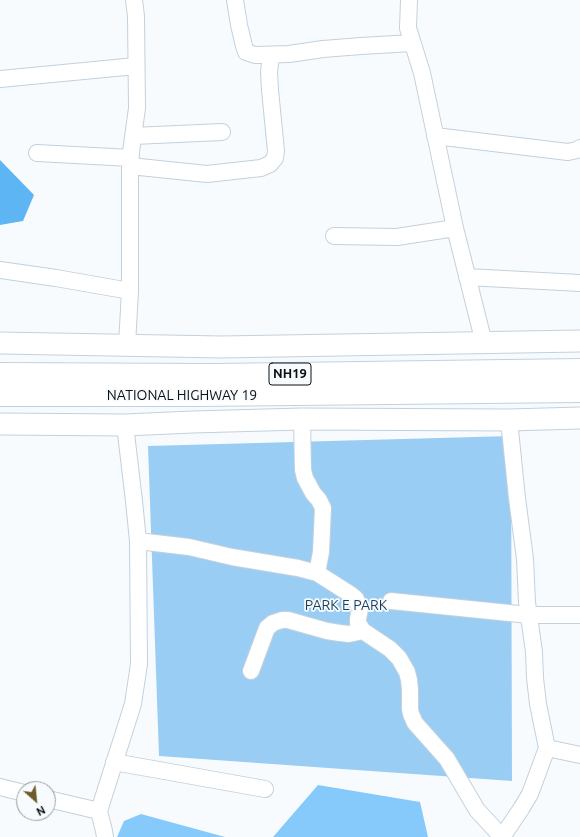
<!DOCTYPE html>
<html>
<head>
<meta charset="utf-8">
<style>
	body { margin:0 }
	#map { position:relative; width:580px; height:837px; overflow:hidden; background:#f8fbfe; font-family:Ubuntu,sans-serif }
	canvas { display:block }
	.north { position:absolute; left:16px; top:781px; width:40px; height:40px; box-sizing:border-box; background:#f8fbfe; border:1px solid #999da0; border-radius:50%; rotate:153deg; font-size:11px; font-weight:700; line-height:16px; text-align:center; color:#0b1014 }
	.north::after { content:''; display:block; margin:auto; width:14px; height:18px; background:#6d5c2a; clip-path:polygon(50% 0,100% 100%,50% 72%,0 100%) }
</style>
</head>
<body>
<div id="map">
<canvas width="580" height="837"></canvas>
<div class="north">N</div>
</div>
<script>
const context = document.querySelector('canvas').getContext('2d');
context.lineJoin = 'round';
function fill(path, color) {
  context.fillStyle = color;
  context.fill(path, 'evenodd');
}
function shape(rows) {
  const path = new Path2D();
  for (const r of rows) {
    path.moveTo(r[0], r[1]);
    for (let i = 2; i < r.length; i += 2) path.lineTo(r[i], r[i + 1]);
  }
  return path;
}
function strokePath(path, color, width, dash) {
  context.strokeStyle = color;
  context.lineWidth = width;
  context.lineCap = dash ? 'butt' : 'round';
  context.setLineDash(dash || []);
  context.stroke(path);
}
function label(font, color, halo, rows, align = 'center') {
  context.font = font + ' Ubuntu,sans-serif';
  context.lineWidth = 3.5;
  context.setLineDash([]);
  context.textBaseline = 'middle';
  context.strokeStyle = halo;
  context.fillStyle = color;
  for (const [text, x, y, turn = 0] of rows) {
    context.save();
    context.translate(x, y);
    context.rotate((+turn || 0) * Math.PI / 180);
    context.textAlign = isNaN(turn) ? turn : align;
    if (halo) context.strokeText(text, 0, 0);
    context.fillText(text, 0, 0);
    context.restore();
  }
}
const green = shape([
	[511,436,512,781,159,756,148,446]
]);
const forest = shape([
	[318,785,420,802,428,837,273,837],
	[141,814,225,837,117,837,124,821]
]);
const water = shape([
	[0,160,34,195,23,221,0,225]
]);
const minor = shape([
	[235,0,239,25,244,46,246,52,255,55,289,54,323,49,361,46,412,43],
	[409,0,408,28,422,73,455,228,484,343],
	[0,79,136,66],
	[133,136,222,132],
	[435,136,568,152,577,150,580,148],
	[37,153,131,158],
	[130,166,207,174,261,168,270,164,275,158,276,151,270,90,269,72,271,55],
	[334,236,397,237,455,228],
	[0,270,56,278,130,291],
	[467,277,580,283],
	[127,345,130,291,130,166,131,152,137,108,136,16,134,0],
	[302,419,303,470,305,478,313,493,319,500,323,508,321,552,317,573,350,594,356,599,360,609,358,619,358,623,363,631,390,649,399,658,407,672,409,680,410,690,410,709,411,714,415,723,447,759,477,810,502,837],
	[509,420,517,498,525,559,527,602,534,652,535,678,538,704,547,748],
	[138,541,189,547,232,557,298,568,317,573],
	[391,601,529,615,580,615],
	[251,671,267,628,273,623,282,620,288,620,327,631,340,633,349,634,363,631],
	[114,762,265,789],
	[0,787,24,793],
	[48,799,99,811],
	[105,837,104,831,99,811,133,704,139,664,138,541,134,501,125,425],
	[502,837,521,809,530,794,547,748,580,755]
]);
const major = shape([
	[0,343,221,347,580,341],
	[0,424,125,425,192,422,302,419,509,420,580,418]
]);
const highway = shape([
	[0,374,213,375,580,370],
	[0,395,200,395,580,391]
]);
const shields = [
	[290,374,42]
];
const shieldNames = [
	["NH19",290,374]
];
const streetNames = [
	["NATIONAL HIGHWAY 19",182,395]
];
const parkNames = [
	["PARK E PARK",346,605]
];
fill(green, '#9acdf4');
fill(forest, '#86cafc');
fill(water, '#5db6f3');
strokePath(minor, '#c2d1dc', 18);
strokePath(major, '#c2d1dc', 23);
strokePath(highway, '#c2d1dc', 24);
strokePath(minor, '#fff', 16);
strokePath(major, '#fff', 21);
strokePath(highway, '#fff', 22);
for (const [x, y, w] of shields) {
  const box = new Path2D();
  box.roundRect(x - w / 2, y - 11, w, 22, 3);
  context.fillStyle = '#f8fbfe';
  context.fill(box);
  strokePath(box, '#0b1014', 1);
}
label('bold 13px', '#0b1014', null, shieldNames);
label('14px', '#0b1014', '#f8fbfe', streetNames);
label('14px', '#193f58', '#f8fbfe', parkNames);
</script>
</body>
</html>
